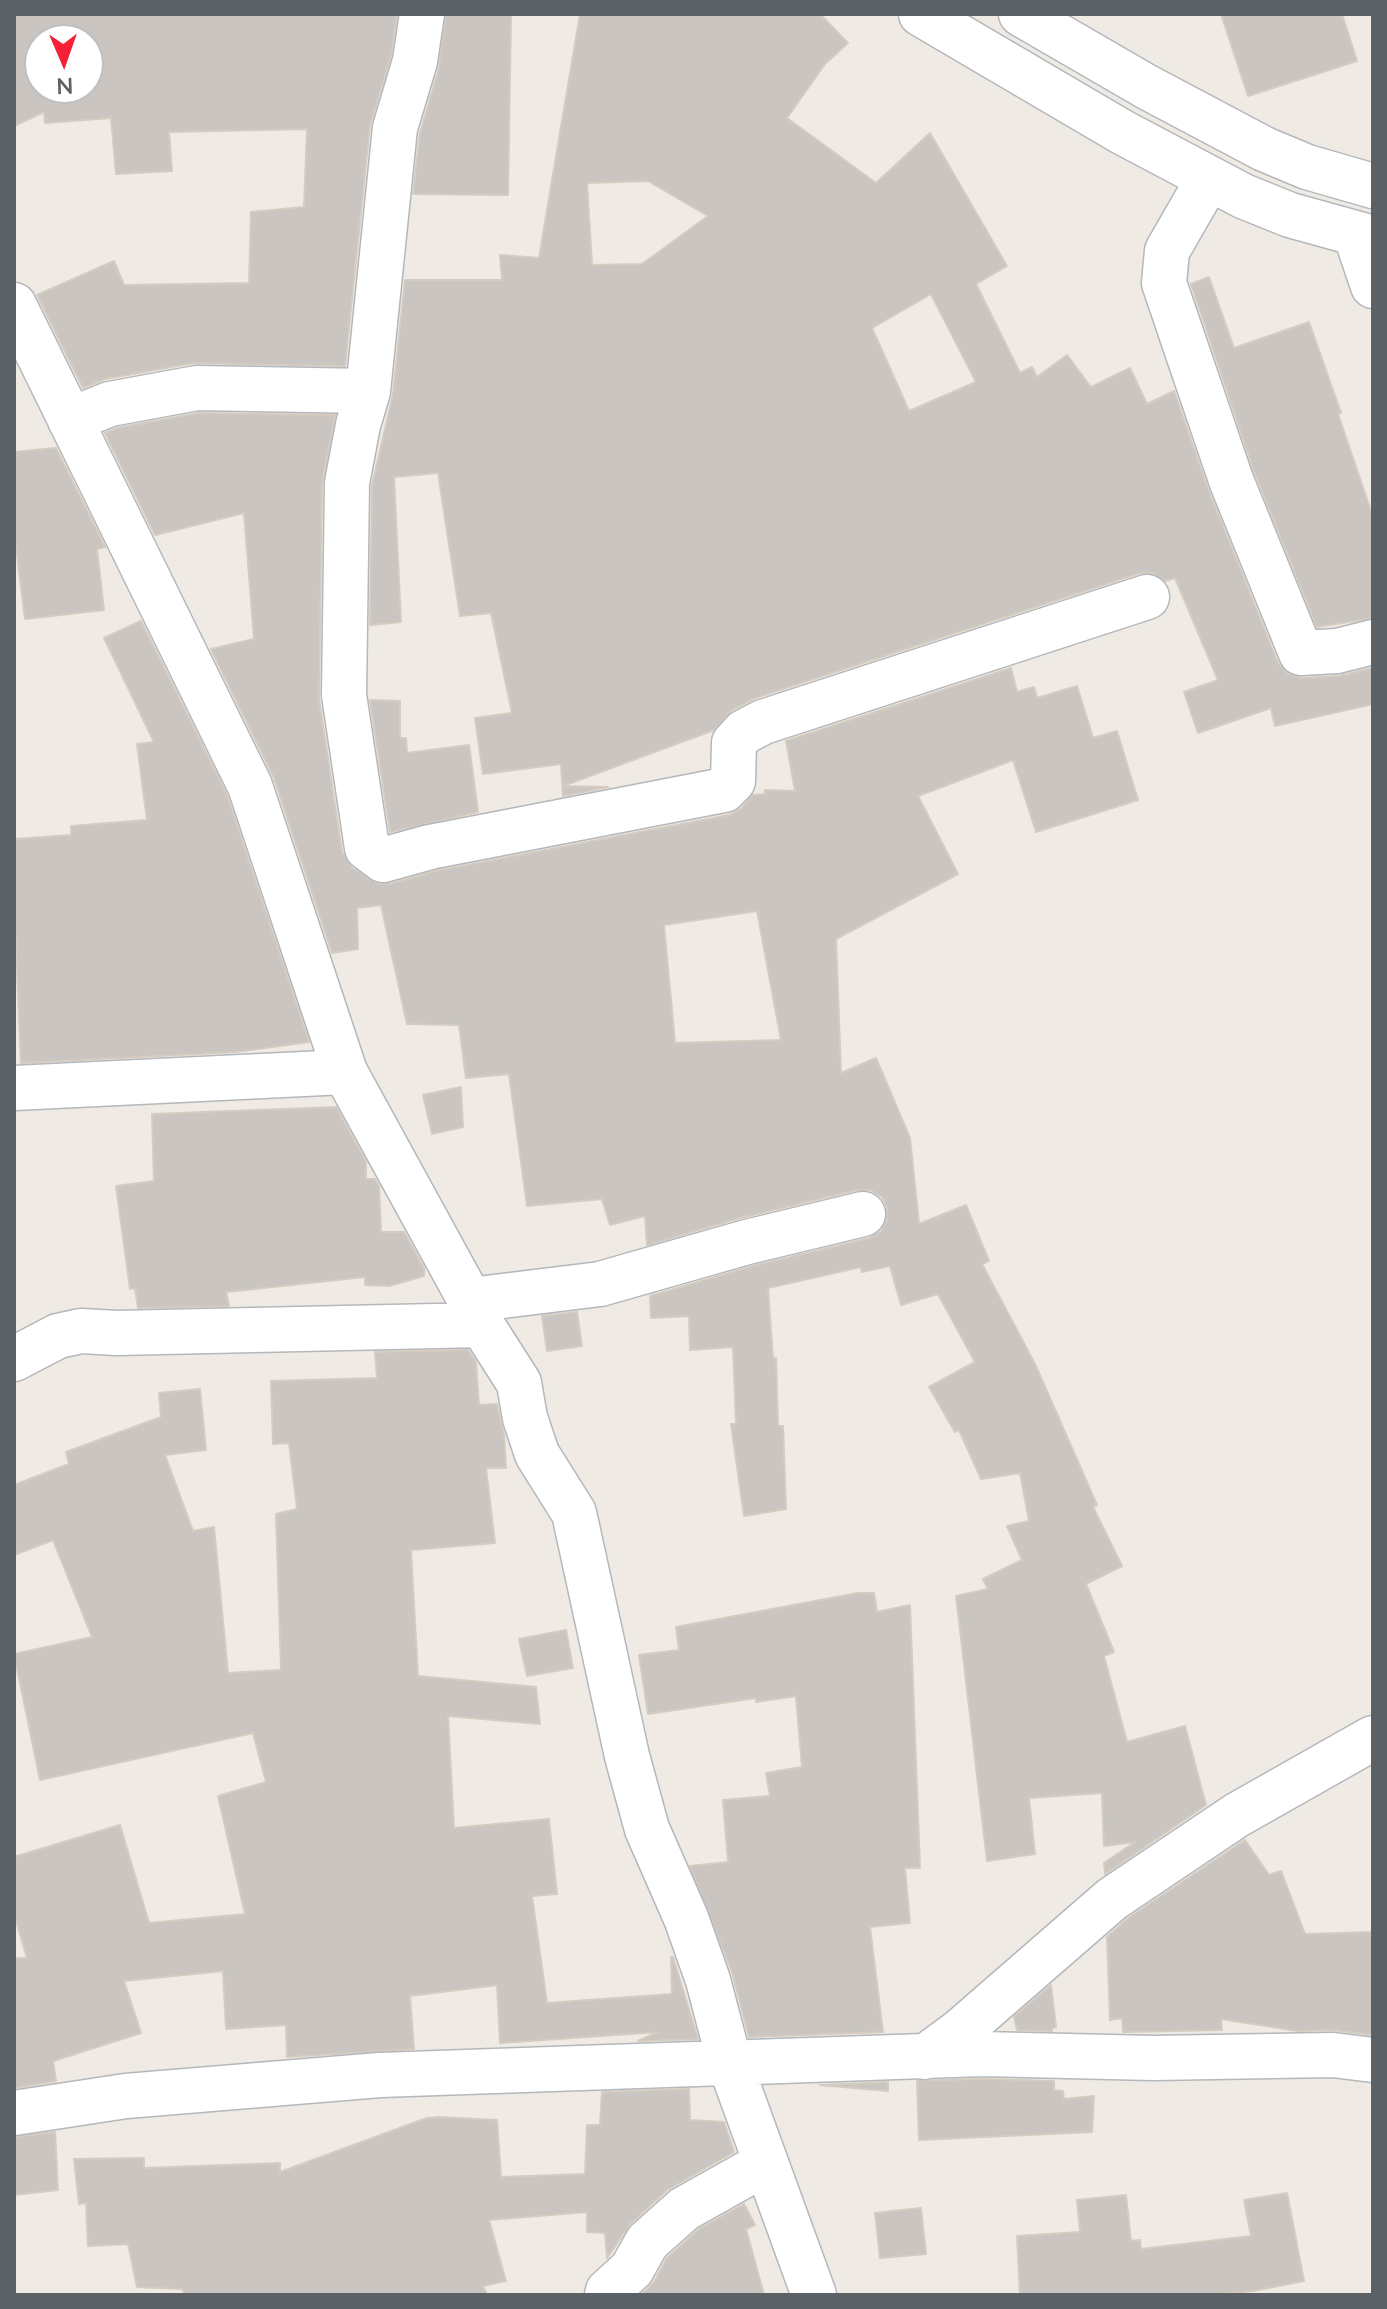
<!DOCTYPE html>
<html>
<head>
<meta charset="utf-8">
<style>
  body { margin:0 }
  #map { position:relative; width:1387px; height:2309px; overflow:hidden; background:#efeae3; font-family:Lato,sans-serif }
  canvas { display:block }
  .frame { position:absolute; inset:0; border:16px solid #5b6165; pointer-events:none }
  .north { position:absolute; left:24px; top:24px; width:80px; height:80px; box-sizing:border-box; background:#fff; border:2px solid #bdc0c1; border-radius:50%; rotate:178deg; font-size:22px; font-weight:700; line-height:32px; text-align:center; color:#5b6165 }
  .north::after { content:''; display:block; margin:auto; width:28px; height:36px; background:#f52237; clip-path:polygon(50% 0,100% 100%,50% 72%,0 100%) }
</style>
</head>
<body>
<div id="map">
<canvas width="1387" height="2309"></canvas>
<div class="frame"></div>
<div class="north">N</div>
</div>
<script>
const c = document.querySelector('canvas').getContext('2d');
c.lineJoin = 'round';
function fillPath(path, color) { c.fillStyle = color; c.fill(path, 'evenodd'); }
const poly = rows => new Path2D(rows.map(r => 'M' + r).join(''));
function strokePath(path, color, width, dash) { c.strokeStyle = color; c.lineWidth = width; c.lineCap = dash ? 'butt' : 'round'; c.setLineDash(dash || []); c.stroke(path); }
const building = poly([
  [14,14,397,14,391,56,370,125,345,366,193,363,105,379,83,388,37,295,114,261,124,285,249,283,251,212,304,207,307,129,169,132,172,171,116,174,111,118,45,123,44,112,14,126,14,14],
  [40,40,88,40,88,88,40,88,40,40],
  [446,14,511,14,508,195,413,194,420,133,439,68,446,14],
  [580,14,820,14,848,43,825,64,787,118,876,183,930,133,1007,266,976,284,1020,373,1032,367,1037,377,1067,355,1091,387,1130,368,1147,404,1174,391,1208,489,1278,663,1288,674,1302,678,1339,676,1373,668,1373,704,1275,726,1271,708,1198,733,1184,692,1218,680,1175,578,1165,581,1153,573,1140,573,755,698,732,710,714,730,563,786,608,787,563,796,561,764,483,774,475,718,512,713,491,613,460,616,438,473,394,477,401,622,370,625,372,486,393,394,405,280,502,280,500,255,539,258,580,14],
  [648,181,708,216,642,264,592,265,587,183,648,181],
  [931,294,976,382,909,411,872,328,931,294],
  [1221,14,1342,14,1357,61,1248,96,1221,14],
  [1209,277,1234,348,1309,322,1341,413,1338,414,1373,517,1373,618,1317,627,1254,471,1191,284,1209,277],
  [199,413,335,415,322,483,319,699,342,852,352,868,378,884,390,884,436,871,729,815,742,808,752,795,765,794,765,790,795,791,786,741,1011,668,1017,692,1034,687,1037,698,1077,686,1093,738,1117,731,1138,800,1036,832,1013,760,918,796,958,874,836,939,841,1073,876,1058,910,1138,919,1224,966,1205,989,1261,982,1264,1035,1364,1097,1505,1093,1507,1122,1566,1086,1584,1114,1652,1104,1656,1127,1742,1185,1726,1206,1805,1105,1874,1104,1863,1135,1842,1104,1846,1102,1793,1029,1798,1035,1854,987,1861,956,1596,988,1589,983,1579,1022,1560,1007,1526,1029,1521,1020,1473,981,1479,959,1430,955,1432,929,1387,975,1362,938,1294,901,1305,890,1266,862,1272,861,1267,768,1288,773,1358,776,1358,778,1426,783,1426,786,1509,744,1516,731,1424,736,1424,733,1347,690,1350,689,1316,651,1318,650,1296,753,1266,870,1238,881,1232,887,1220,887,1207,882,1197,871,1190,857,1190,740,1218,647,1245,645,1216,610,1225,602,1199,527,1206,509,1074,466,1078,459,1025,407,1024,381,905,357,908,358,949,332,953,274,778,211,649,254,639,244,513,155,535,105,433,117,428,199,413],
  [757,911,781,1040,675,1043,664,925,757,911],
  [56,448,105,547,97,549,104,610,25,619,14,531,14,452,56,448],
  [141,621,227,795,309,1042,236,1052,21,1063,14,903,14,839,71,835,71,826,147,820,137,744,154,742,104,638,141,621],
  [370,700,400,701,400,738,406,738,407,753,469,745,478,812,390,832,370,700],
  [461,1087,463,1127,432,1134,423,1095,461,1087],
  [336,1107,366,1162,366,1179,375,1179,379,1186,381,1232,404,1232,424,1268,424,1276,389,1286,365,1285,365,1277,226,1292,229,1306,138,1308,135,1288,130,1289,116,1186,154,1181,152,1114,336,1107],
  [577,1312,582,1346,547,1351,542,1316,577,1312],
  [468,1350,476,1362,479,1405,497,1404,504,1435,506,1468,486,1468,495,1543,411,1550,418,1676,536,1687,540,1724,448,1716,454,1828,549,1819,557,1894,532,1896,547,2003,672,1994,671,1957,673,1957,698,2039,638,2041,658,2032,500,2043,497,1985,410,1996,414,2049,287,2057,286,2025,226,2029,223,1971,124,1981,141,2033,53,2061,56,2081,14,2088,14,1958,27,1958,14,1914,14,1857,120,1825,149,1923,245,1914,218,1796,266,1782,253,1733,40,1780,14,1654,92,1637,53,1540,14,1555,14,1485,69,1464,66,1452,161,1417,159,1393,200,1389,206,1450,165,1455,193,1531,214,1527,228,1673,281,1670,276,1514,297,1509,289,1443,273,1444,271,1381,377,1378,375,1352,468,1350],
  [858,1593,874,1593,877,1612,910,1605,920,1868,905,1868,910,1923,870,1927,883,2032,749,2037,732,1972,690,1866,728,1862,723,1800,770,1796,766,1773,802,1767,796,1696,756,1702,756,1698,648,1714,639,1655,679,1650,676,1627,858,1593],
  [566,1630,573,1668,527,1676,519,1639,566,1630],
  [1245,1840,1269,1875,1281,1871,1305,1934,1373,1932,1373,2035,1333,2030,1298,2031,1221,2019,1222,2030,1123,2032,1122,2018,1110,2020,1107,1937,1127,1919,1245,1840],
  [1051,1985,1056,2027,1052,2028,1052,2031,1017,2030,1014,2017,1051,1985],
  [982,2079,1054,2081,1054,2090,1063,2091,1064,2099,1094,2096,1092,2132,919,2140,917,2081,982,2079],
  [888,2082,888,2091,820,2085,888,2082],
  [689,2089,690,2120,724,2122,734,2152,667,2190,630,2224,607,2258,605,2233,587,2232,587,2212,489,2220,506,2281,483,2286,487,2295,185,2295,182,2289,137,2287,128,2244,88,2246,86,2203,79,2204,74,2159,144,2158,144,2168,280,2163,280,2172,427,2118,439,2117,497,2120,501,2177,585,2174,587,2125,600,2125,602,2092,689,2089],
  [55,2132,58,2190,14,2195,14,2137,55,2132],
  [1287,2193,1304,2281,1253,2291,1204,2295,1020,2295,1017,2236,1080,2232,1077,2200,1126,2195,1131,2241,1140,2240,1141,2249,1251,2236,1244,2200,1287,2193],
  [744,2204,755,2225,746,2229,764,2295,641,2295,654,2282,667,2258,699,2229,744,2204],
  [921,2208,926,2254,880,2258,875,2213,921,2208]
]);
fillPath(building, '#cac5c0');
strokePath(building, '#d4cbc1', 2);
const minor = poly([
  [422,14,415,61,395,128,368,391,358,425,347,483,344,695,367,848,383,860,430,847,724,790,733,781,734,743,744,732,763,722,1147,597],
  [921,14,1122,132,1243,196,1290,215,1373,238],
  [1021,14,1147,87,1264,149,1307,167,1373,186],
  [1209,178,1167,251,1164,283,1231,480,1301,653,1337,651,1373,642],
  [1355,233,1373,286],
  [14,305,250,786,345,1072,470,1300,482,1325,519,1383,525,1418,537,1454,574,1513,627,1756,647,1829,686,1918,708,1980,730,2064,814,2295],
  [70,420,110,404,197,388,368,391],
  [14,1088,345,1072],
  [470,1300,600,1284,747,1242,863,1214],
  [14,1359,58,1336,81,1331,117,1333,482,1325],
  [925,2057,959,2032,1112,1899,1237,1815,1373,1738],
  [14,2113,126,2096,380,2075,982,2054,1153,2058,1333,2055,1373,2060],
  [607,2295,608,2291,632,2269,647,2242,684,2209,766,2163]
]);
strokePath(minor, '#b4b7bb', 47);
strokePath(minor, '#fff', 44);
</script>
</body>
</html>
